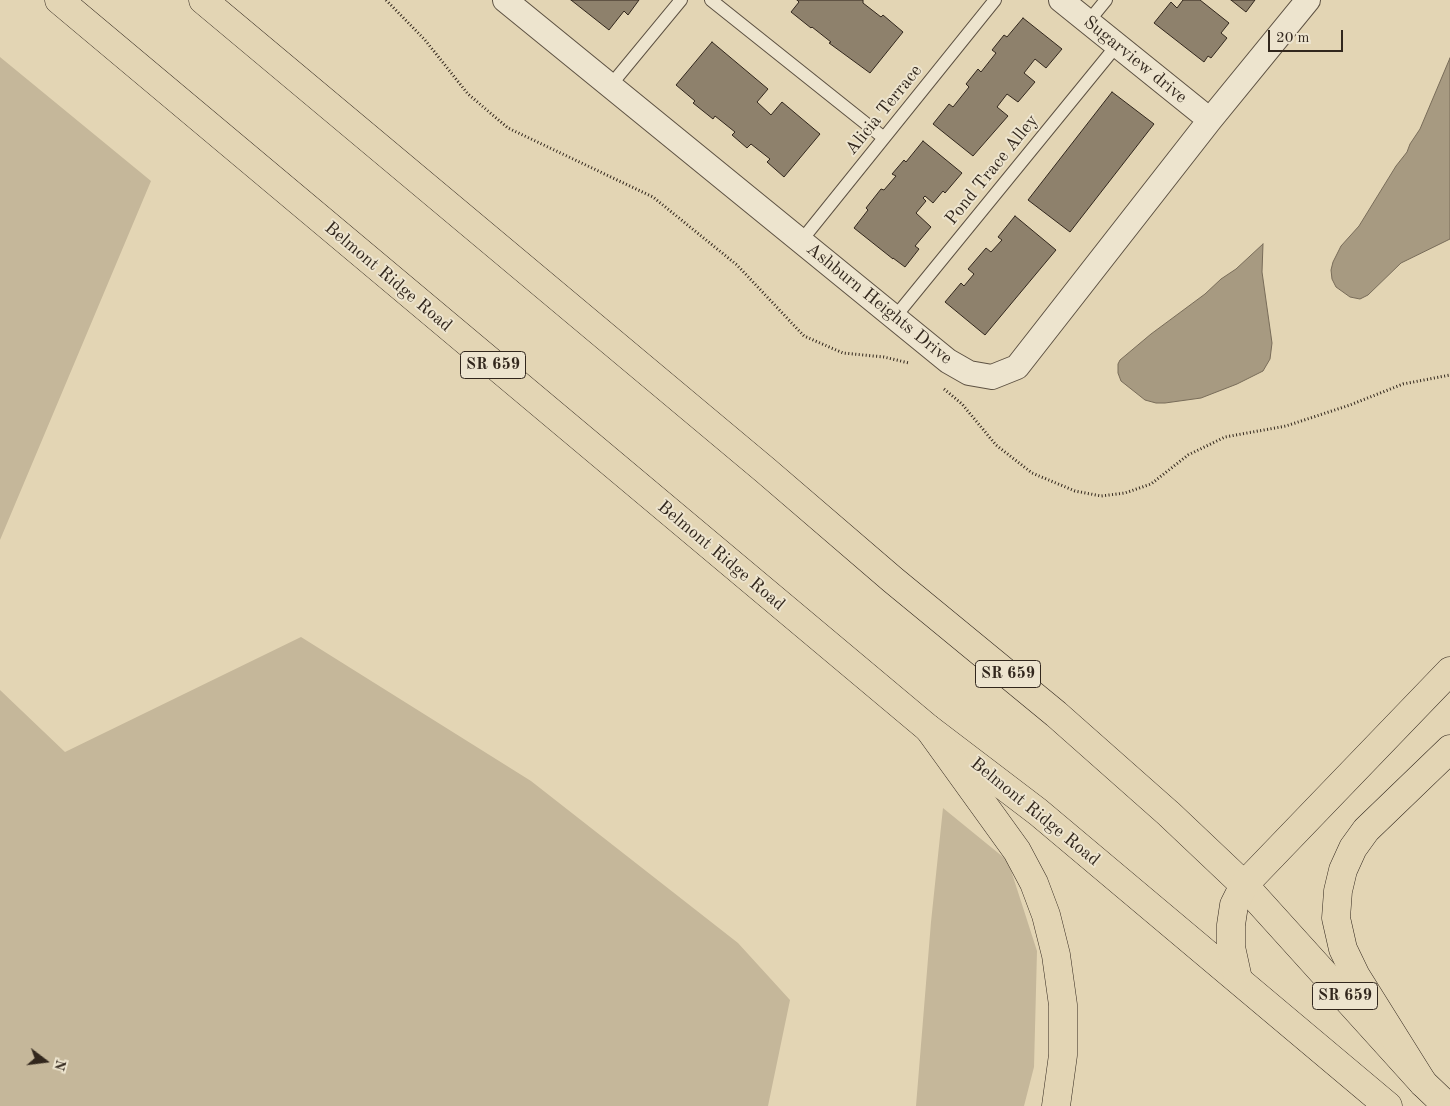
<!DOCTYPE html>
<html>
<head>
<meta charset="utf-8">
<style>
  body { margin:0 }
  #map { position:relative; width:1450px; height:1106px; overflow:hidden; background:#e3d5b4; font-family:"Old Standard TT",serif }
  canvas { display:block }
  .north { position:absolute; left:20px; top:1036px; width:50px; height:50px; -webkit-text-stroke:4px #ede4ce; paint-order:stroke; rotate:105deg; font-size:14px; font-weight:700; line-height:20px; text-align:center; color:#32271d }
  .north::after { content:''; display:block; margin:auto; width:18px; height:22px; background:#32271d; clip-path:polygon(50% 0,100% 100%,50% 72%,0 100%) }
  .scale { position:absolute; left:1268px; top:30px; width:75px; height:22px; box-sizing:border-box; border:2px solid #32271d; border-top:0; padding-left:6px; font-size:15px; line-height:18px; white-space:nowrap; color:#32271d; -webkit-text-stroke:4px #ede4ce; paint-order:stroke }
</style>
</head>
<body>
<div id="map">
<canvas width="1450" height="1106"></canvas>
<div class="north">N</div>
<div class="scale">20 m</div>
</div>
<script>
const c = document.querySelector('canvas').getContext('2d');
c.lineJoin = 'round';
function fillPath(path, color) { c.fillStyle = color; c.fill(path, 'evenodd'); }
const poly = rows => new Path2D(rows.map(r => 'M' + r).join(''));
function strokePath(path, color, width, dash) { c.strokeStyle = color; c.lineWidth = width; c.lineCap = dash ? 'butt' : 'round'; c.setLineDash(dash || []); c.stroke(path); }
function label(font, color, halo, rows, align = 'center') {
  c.font = font + ' "Old Standard TT",serif'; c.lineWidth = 4; c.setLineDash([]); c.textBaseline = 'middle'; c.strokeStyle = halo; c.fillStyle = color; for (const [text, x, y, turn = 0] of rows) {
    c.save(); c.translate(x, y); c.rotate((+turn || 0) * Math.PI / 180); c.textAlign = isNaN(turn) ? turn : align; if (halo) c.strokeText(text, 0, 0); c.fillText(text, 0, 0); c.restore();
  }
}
fillPath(poly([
  [0,57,151,181,0,540],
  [301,637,531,781,738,943,790,1000,768,1106,0,1106,0,690,65,752],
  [943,808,1008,861,1037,951,1034,1067,1024,1106,916,1106,931,922]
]), '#c5b79a');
const water = poly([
  [1450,58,1450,239,1401,263,1368,295,1360,299,1350,297,1336,287,1332,279,1331,270,1333,262,1341,246,1359,226,1396,166,1407,152,1410,144,1420,129,1450,58],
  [1263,244,1262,272,1272,343,1270,359,1263,371,1237,384,1201,398,1165,403,1156,403,1145,400,1121,381,1118,373,1118,364,1120,360,1151,334,1205,294,1221,279,1236,269,1263,244]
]);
fillPath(water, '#a79a81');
strokePath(water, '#786c59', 1);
const building = poly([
  [571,0,639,0,628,15,624,11,609,30,571,0],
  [797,0,863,0,863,3,881,17,883,15,903,32,870,73,829,43,831,42,812,27,811,28,791,12,799,2,797,0],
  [1183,0,1200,0,1229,23,1221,33,1227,38,1211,58,1208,56,1204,62,1154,23,1171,2,1177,8,1183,0],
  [1231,0,1255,0,1246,12,1231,0],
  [1023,18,1062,49,1046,68,1035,59,1024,73,1035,82,1018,102,1007,94,997,107,1008,116,973,156,933,124,949,104,953,107,969,87,966,84,978,69,981,72,996,53,992,50,1004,35,1007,37,1023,18],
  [712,42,768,89,757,102,771,115,782,102,820,134,784,177,767,162,770,159,751,144,747,148,732,135,735,132,715,116,713,119,693,103,695,101,676,85,712,42],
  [1112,92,1154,124,1070,232,1028,200,1112,92],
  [923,141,962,173,945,193,943,191,933,203,925,196,923,198,926,201,916,213,931,227,915,246,919,249,905,267,893,258,893,259,854,228,868,210,866,208,881,189,884,190,896,176,892,174,904,160,906,162,923,141],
  [1015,216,1056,250,985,335,945,302,961,283,964,286,974,274,968,269,986,248,991,252,1002,240,998,237,1015,216]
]);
fillPath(building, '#8e816c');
strokePath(building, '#32271d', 1);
const lane = poly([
  [711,0,884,138],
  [1088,22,1106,0],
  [610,86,681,0],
  [801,241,995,0],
  [895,317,1117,45]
]);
const street = poly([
  [505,0,948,361,969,373,992,377,1017,367,1210,120,1308,0],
  [1061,0,1210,120]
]);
const primary = poly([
  [59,0,929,729,1038,812,1388,1106],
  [203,0,765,470,893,580,1056,714,1169,814,1244,885,1423,1083,1447,1106]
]);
const highway = poly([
  [929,729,1017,851,1034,883,1046,915,1056,955,1063,1005,1063,1055,1056,1106],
  [1238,979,1231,947,1231,925,1234,905,1244,885,1450,671],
  [1423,1083,1356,976,1343,949,1336,918,1338,891,1343,870,1353,848,1366,830,1450,749]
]);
strokePath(lane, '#5e5243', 14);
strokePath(street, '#5e5243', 26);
strokePath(primary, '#32271d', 29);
strokePath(highway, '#32271d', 29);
strokePath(poly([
  [386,0,425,40,468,94,508,128,653,197,737,265,804,336,843,353,884,357,909,363],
  [944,389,962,404,996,445,1032,473,1075,491,1101,496,1125,493,1151,484,1188,455,1225,437,1286,426,1350,405,1403,384,1450,375]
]), '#32271d', 3, [1, 2.5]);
strokePath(lane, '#ede4ce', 12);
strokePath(street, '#ede4ce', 24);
strokePath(primary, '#e3d5b4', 28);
strokePath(highway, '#e3d5b4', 28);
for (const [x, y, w] of [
  [493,365,65],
  [1008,674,65],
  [1345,996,65]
]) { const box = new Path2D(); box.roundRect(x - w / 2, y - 13.5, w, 27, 4); c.fillStyle = '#ede4ce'; c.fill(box); strokePath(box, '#32271d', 1); }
label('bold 16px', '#32271d', null, [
  ["SR 659",493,365],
  ["SR 659",1008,674],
  ["SR 659",1345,996]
]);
label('18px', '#32271d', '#ede4ce', [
  ["Sugarview drive",1135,60,39],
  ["Alicia Terrace",884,110,-51],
  ["Pond Trace Alley",992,170,-51],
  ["Belmont Ridge Road",388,277,40],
  ["Ashburn Heights Drive",879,304,39],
  ["Belmont Ridge Road",721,556,40],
  ["Belmont Ridge Road",1035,812,39]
]);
</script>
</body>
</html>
